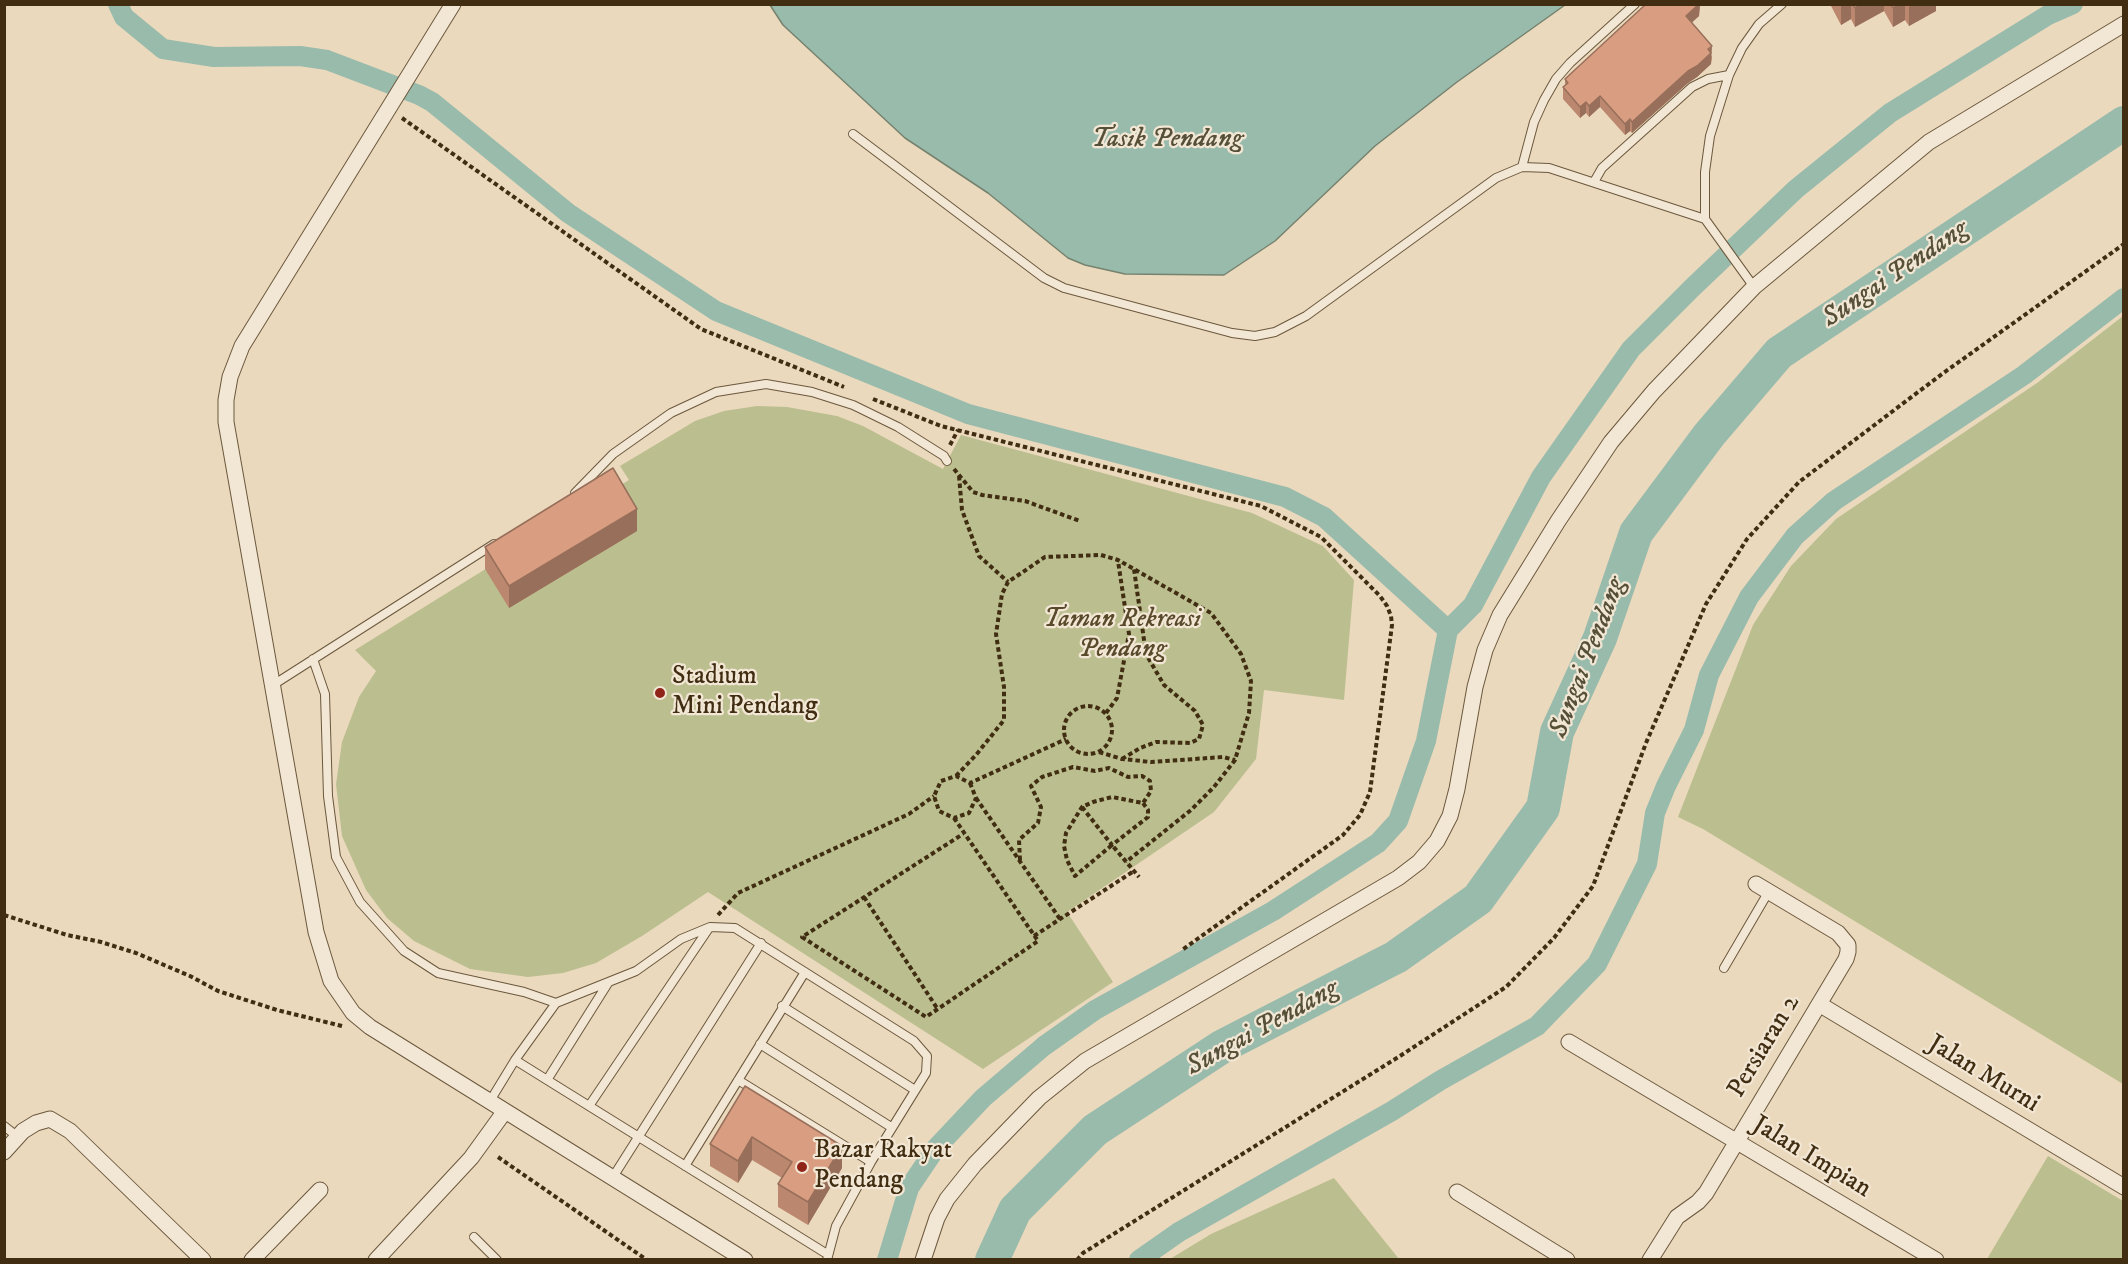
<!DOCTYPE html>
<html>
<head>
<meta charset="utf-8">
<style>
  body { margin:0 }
  #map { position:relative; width:2128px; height:1264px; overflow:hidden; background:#ebd9bd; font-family:"IM FELL DW Pica",serif }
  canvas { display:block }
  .frame { position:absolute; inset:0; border:6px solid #402d12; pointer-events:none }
</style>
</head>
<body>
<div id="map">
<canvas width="2128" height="1264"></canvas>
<div class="frame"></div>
</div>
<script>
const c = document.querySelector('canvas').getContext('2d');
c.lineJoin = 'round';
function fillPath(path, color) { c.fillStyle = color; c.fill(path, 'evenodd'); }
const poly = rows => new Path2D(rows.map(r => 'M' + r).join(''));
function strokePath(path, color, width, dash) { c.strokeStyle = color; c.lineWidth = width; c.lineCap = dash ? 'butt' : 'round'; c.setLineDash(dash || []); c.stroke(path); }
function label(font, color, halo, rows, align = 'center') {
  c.font = font + ' "IM FELL DW Pica",serif'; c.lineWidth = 4.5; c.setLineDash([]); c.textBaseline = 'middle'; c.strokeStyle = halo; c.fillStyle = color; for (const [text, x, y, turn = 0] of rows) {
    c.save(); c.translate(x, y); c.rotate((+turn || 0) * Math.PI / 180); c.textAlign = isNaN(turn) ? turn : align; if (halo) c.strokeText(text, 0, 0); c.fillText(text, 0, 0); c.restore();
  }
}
fillPath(poly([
  [2123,316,2123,1084,1703,829,1678,817,1753,625,1791,566,1836,519,2037,383],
  [757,406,787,407,837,416,863,426,943,469,961,435,1252,513,1323,546,1354,580,1344,700,1264,690,1256,759,1214,812,1067,912,1113,982,983,1069,708,892,642,936,596,963,563,973,528,977,470,969,414,941,387,918,366,890,342,836,336,784,342,742,359,697,376,671,355,650,629,480,620,466,695,421,724,411],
  [2048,1156,2123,1201,2123,1259,1987,1259],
  [1334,1178,1399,1259,1170,1259,1211,1234]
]), '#bbbe8e');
const water = poly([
  [770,5,1565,5,1457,82,1375,146,1275,241,1224,275,1125,274,1085,265,1068,258,988,193,905,138,783,25,770,5]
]);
fillPath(water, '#99bbac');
strokePath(water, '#75826e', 1.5);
strokePath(poly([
  [118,4,124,17,163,49,214,57,300,56,327,60,419,95,432,102,568,213,716,311,968,414,1285,497,1324,517,1448,630],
  [887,1260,909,1188,936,1148,983,1098,1044,1046,1095,1010,1273,911,1378,843,1398,821,1426,741,1448,630,1473,605,1541,477,1631,349,1693,287,1796,189,1890,113,2048,15,2073,4],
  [1139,1260,1179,1232,1392,1111,1441,1080,1537,1026,1597,964,1647,864,1655,813,1666,786,1694,730,1709,675,1749,597,1795,536,1834,501,2024,375,2124,298]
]), '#99bbac', 20);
strokePath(poly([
  [992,1260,1015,1210,1095,1130,1223,1046,1396,957,1478,899,1543,808,1557,732,1600,638,1636,533,1709,435,1779,353,2124,123]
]), '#99bbac', 34);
const service = poly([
  [853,134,1044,278,1064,288,1232,333,1255,336,1275,332,1306,316,1496,178,1522,167,1549,168,1705,219,1754,287],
  [1522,167,1534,122,1544,100,1556,79,1570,63,1635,4],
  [1594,182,1602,168,1692,87,1708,79,1729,75],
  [1705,219,1705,172,1710,136,1729,75,1742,48,1759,24,1782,4],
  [575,493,613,454,671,413,716,392,766,384,812,392,853,405,898,427,944,456,947,461],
  [313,659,325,694,328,796,336,857,360,902,404,951,438,973,524,992,556,1003],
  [273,685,494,544],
  [1724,968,1769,891],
  [782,1006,915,1090],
  [760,1044,891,1127],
  [515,1060,827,1254],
  [547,1080,608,983],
  [738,1080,871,1162],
  [490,1101,515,1060,556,1003,636,971,681,939,710,927,735,928,914,1041,927,1056,926,1073,871,1162,836,1226,827,1260],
  [589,1106,709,928],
  [4,1126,18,1137],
  [685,1166,805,972],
  [613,1177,761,943],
  [474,1237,497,1260]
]);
const minor = poly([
  [453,4,242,346,230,377,226,400,226,422,316,932,331,981,353,1013,370,1027,745,1260],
  [1819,1004,2124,1187],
  [1569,1042,1936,1260],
  [4,1152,23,1131,36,1123,50,1119,70,1131,203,1260],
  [1457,1192,1567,1260],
  [252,1260,320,1190],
  [376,1260,471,1158,505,1111],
  [923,1260,937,1218,947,1199,975,1164,1039,1098,1085,1061,1398,878,1419,862,1437,841,1450,816,1457,789,1475,687,1485,650,1500,615,1558,521,1611,442,1654,391,1754,287,1929,142,2124,24],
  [1650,1260,1677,1217,1698,1202,1706,1193,1846,959,1848,952,1848,945,1838,933,1756,884]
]);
strokePath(service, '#6b583d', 10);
strokePath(minor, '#6b583d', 17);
strokePath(poly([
  [402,118,701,329,844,387],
  [873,399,941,426,1261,506,1321,537,1380,596,1387,606,1391,616,1392,625,1370,792,1360,815,1343,835,1182,950],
  [950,445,958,430],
  [954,469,973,492,982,495,1025,501,1080,521],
  [959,476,962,510,979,556,1008,582],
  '1064 730a24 24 0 1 1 48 0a24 24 0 1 1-48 0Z',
  [1106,713,1117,698,1129,634,1118,561],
  [1099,752,1122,759,1151,762,1223,757,1235,760],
  [1122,759,1140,748,1156,742,1190,743,1199,739,1203,725,1195,711,1164,685,1146,654,1134,569],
  [956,776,976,755,1004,720,1004,687,996,634,1002,594,1008,582,1045,557,1101,555,1118,560,1211,613,1241,654,1251,681,1249,713,1235,760,1214,787,1191,810,1126,862],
  [970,783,976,798,969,813,954,818,939,811,934,796,941,781,956,776,970,783,1066,739],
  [976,798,1060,919],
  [1082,807,1112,845,1148,817,1148,810,1143,803],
  [954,818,1038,941,926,1017,802,937,963,834],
  [1020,860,1019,840,1038,823,1041,807,1031,786,1042,777,1073,767,1095,771,1109,768,1128,777,1142,776,1150,781,1151,791,1143,803,1112,797,1093,802,1082,807,1066,833,1064,846,1067,860,1075,876,1112,845,1139,877],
  [864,897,937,1008],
  [4,915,67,935,101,942,136,953,190,976,218,991,277,1010,342,1026],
  [718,915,738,893,909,814,934,796],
  [1034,936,1134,871],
  [498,1157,647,1260],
  [1077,1260,1083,1253,1400,1056,1506,987,1554,938,1593,886,1646,743,1706,604,1747,539,1799,482,1942,374,2124,244]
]), '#402d12', 4, [4.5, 3]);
strokePath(service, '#f2e6d4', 8);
strokePath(minor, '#f2e6d4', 15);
fillPath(poly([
  [1700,4,1699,16,1691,23,1712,57,1711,64,1697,77,1688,83,1632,133,1630,131,1625,135,1600,107,1589,117,1586,113,1580,118,1563,99,1563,87,1565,86,1565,79],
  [1830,4,1936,4,1936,11,1909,26,1905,20,1893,27,1884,11,1855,27,1851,19,1841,25],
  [637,531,509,608,485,569,485,547],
  [745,1086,842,1168,808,1225,778,1207,778,1184,782,1178,752,1160,738,1183,710,1166,710,1144]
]), '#bb886f');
fillPath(poly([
  [1696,4,1700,4,1699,16,1686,28,1686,16],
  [1844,4,1851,4,1851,19,1841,25,1841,6],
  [1862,4,1884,4,1884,11,1855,27,1855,8],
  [1900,4,1905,4,1905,20,1893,27,1893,8],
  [1914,4,1936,4,1936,11,1909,26,1909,7],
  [1712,46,1711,64,1697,77,1688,83,1632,133,1632,122],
  [1600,96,1600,107,1589,117,1589,106],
  [1586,102,1586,113,1580,118,1580,107],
  [1630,119,1630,131,1625,135,1625,124],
  [637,509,637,531,509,608,509,586],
  [752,1137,752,1160,738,1183,738,1161],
  [842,1146,842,1168,808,1225,808,1202]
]), '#986f5a');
const building = poly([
  [1646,4,1699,4,1686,16,1712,46,1708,49,1711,53,1697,66,1688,71,1632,122,1630,119,1625,124,1600,96,1589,106,1586,102,1580,107,1563,87,1568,83,1565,79,1646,4],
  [1853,4,1862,4,1855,8,1853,4],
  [1891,4,1900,4,1893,8,1891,4],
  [613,468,637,509,509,586,485,547,613,468],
  [745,1086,842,1146,808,1202,778,1184,792,1162,752,1137,738,1161,710,1144,745,1086]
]);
fillPath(building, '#d99e81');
strokePath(building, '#986f5a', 1.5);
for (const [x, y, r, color] of [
  [660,693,6,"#8f2418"],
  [802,1167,6,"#8f2418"]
]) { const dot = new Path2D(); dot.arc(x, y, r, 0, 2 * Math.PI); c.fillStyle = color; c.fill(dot); strokePath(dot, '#f2e6d4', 2); }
label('italic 26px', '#594a2b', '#f2e6d4', [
  ["Taman Rekreasi",1122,621],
  ["Pendang",1122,651]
]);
label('26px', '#402d12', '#f2e6d4', [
  ["Stadium",672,678],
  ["Mini Pendang",672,708],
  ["Bazar Rakyat",814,1152],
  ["Pendang",814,1182]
], 'left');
label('26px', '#402d12', '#f2e6d4', [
  ["Persiaran 2",1765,1047,-59],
  ["Jalan Murni",1983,1075,31],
  ["Jalan Impian",1811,1158,31]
]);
label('italic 27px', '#565038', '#f2e6d4', [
  ["Tasik Pendang",1167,140],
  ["Sungai Pendang",1896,275,-34],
  ["Sungai Pendang",1589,658,-69],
  ["Sungai Pendang",1263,1029,-29]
]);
</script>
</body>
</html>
